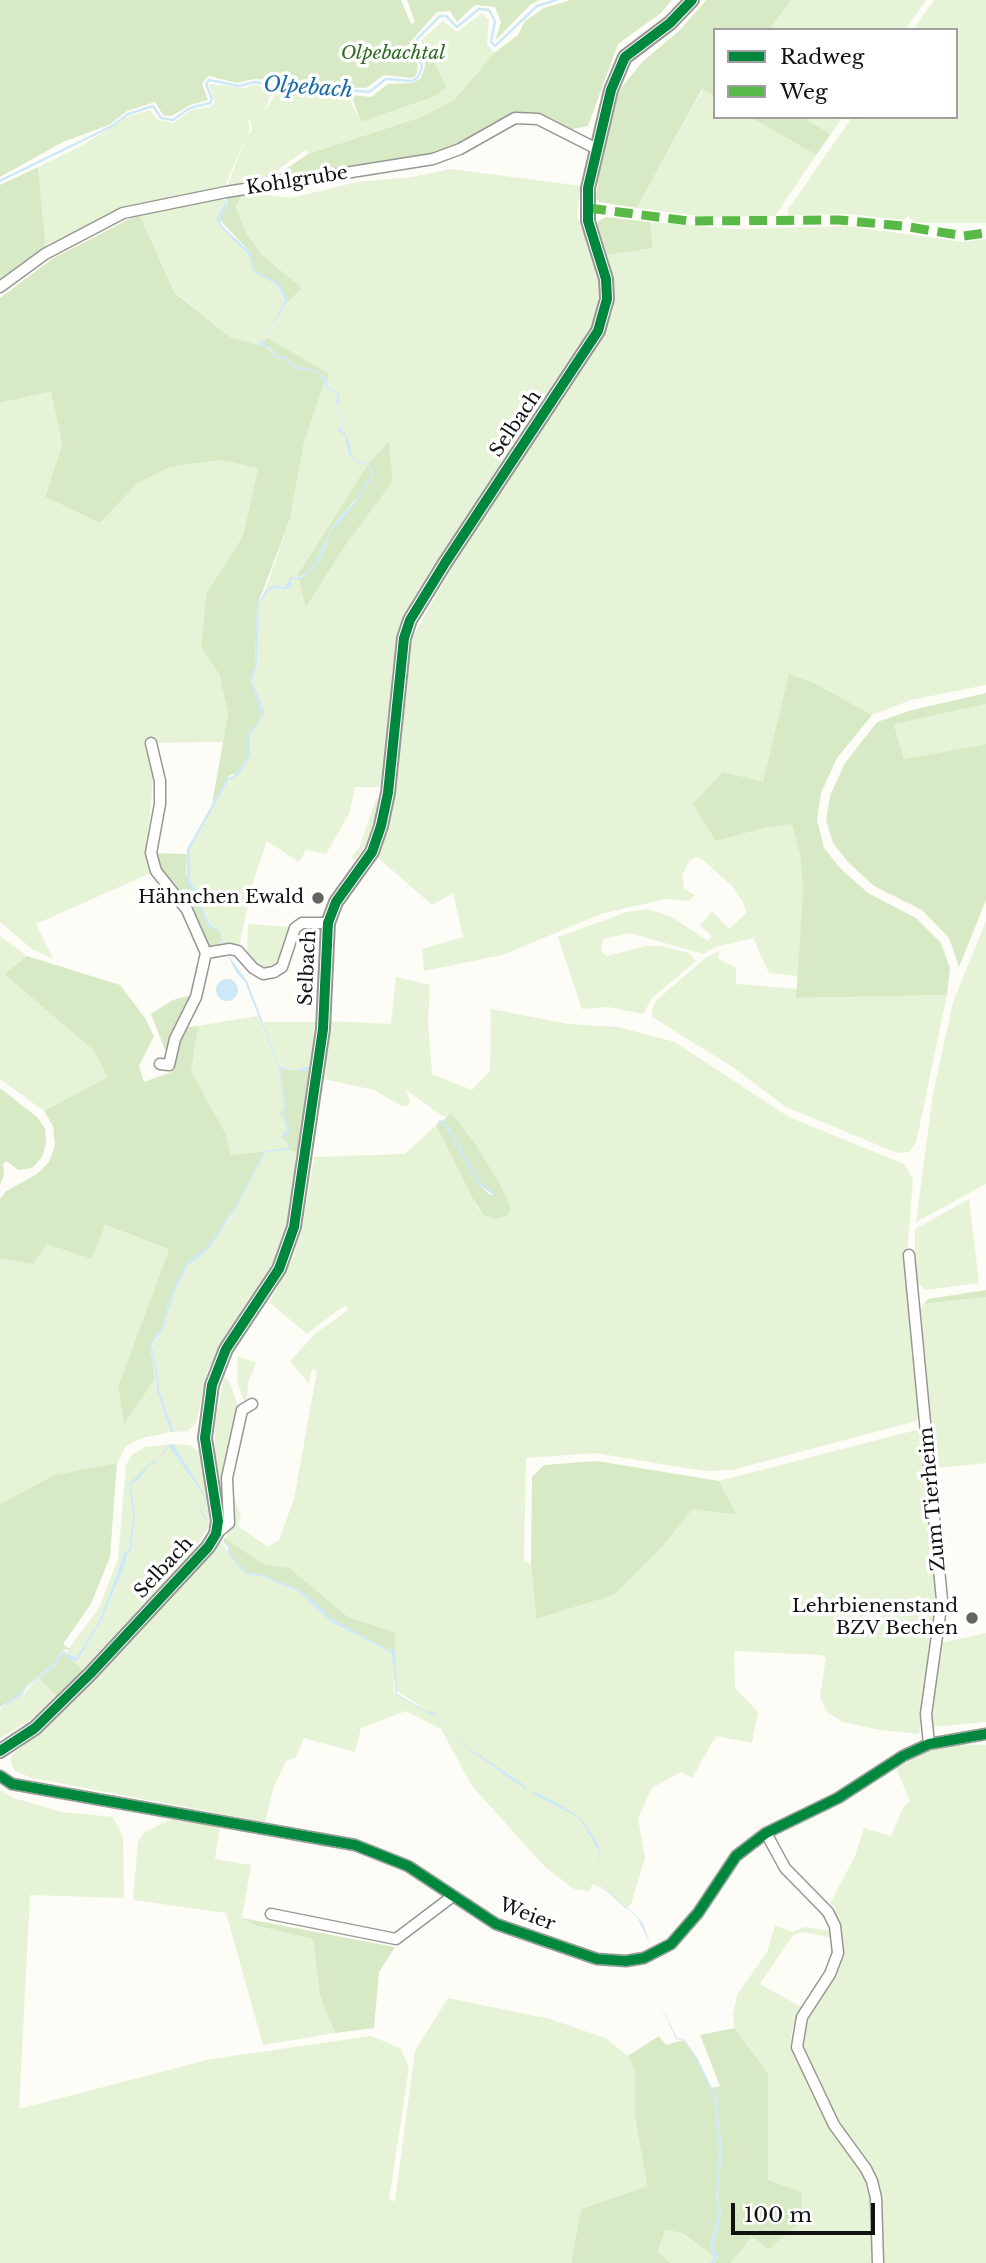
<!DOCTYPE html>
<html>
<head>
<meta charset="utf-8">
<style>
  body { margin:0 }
  #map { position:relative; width:986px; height:2263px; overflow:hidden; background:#fdfcf7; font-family:"Libre Baskerville",serif }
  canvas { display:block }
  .legend { position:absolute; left:713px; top:28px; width:245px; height:91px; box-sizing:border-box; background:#fff; border:2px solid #a0a0a0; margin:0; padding:9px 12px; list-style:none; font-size:21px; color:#111 }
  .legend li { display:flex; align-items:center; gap:14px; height:35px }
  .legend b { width:35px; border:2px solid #a0a0a0 }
  .scale { position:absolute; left:731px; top:2203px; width:144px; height:32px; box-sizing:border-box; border:4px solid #111; border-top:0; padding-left:9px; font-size:21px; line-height:24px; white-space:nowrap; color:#111; -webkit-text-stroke:5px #fff; paint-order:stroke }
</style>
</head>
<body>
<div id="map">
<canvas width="986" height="2263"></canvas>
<ul class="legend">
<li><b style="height:9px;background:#00873e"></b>Radweg</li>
<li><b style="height:9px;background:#58b947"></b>Weg</li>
</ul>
<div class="scale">100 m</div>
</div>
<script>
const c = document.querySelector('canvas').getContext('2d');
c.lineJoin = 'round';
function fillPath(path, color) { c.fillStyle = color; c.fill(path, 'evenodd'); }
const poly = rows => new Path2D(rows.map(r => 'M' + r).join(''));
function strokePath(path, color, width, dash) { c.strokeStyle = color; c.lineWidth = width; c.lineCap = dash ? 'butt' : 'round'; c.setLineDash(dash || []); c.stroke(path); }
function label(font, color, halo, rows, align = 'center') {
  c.font = font + ' "Libre Baskerville",serif'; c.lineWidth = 7; c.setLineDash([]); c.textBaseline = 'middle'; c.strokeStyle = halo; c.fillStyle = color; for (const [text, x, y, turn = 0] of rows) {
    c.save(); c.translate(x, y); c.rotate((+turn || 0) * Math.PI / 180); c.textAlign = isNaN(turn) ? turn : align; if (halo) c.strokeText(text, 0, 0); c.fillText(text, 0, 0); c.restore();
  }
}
fillPath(poly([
  [791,0,926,0,905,30,769,30],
  [934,0,986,0,986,223,926,223,914,222,908,216,904,220,847,214,789,215,787,211,852,117,956,117,956,30,913,30],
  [482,13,489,20,487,44,494,53,454,100,421,117,308,154,306,150,303,152,256,185,226,189,247,136,252,130,250,121,268,107,275,94,309,91,351,95,351,102,361,122,436,96,447,87,422,39,443,21,457,32],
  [209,84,243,88,255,85,279,91,270,97,267,106,257,116,248,121,250,129,223,190,138,203,108,214,46,249,38,167,83,145,129,116,150,110,158,120,174,123,191,110,211,107,215,101],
  [703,89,715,97,715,117,750,117,816,155,775,216,706,217,637,208],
  [802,117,843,117,831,134],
  [451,169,581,186,577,216,593,255,599,285,597,309,591,328,405,615,393,668,382,787,355,787,349,814,326,854,306,850,299,862,267,841,252,885,239,947,223,946,222,936,210,925,190,879,190,849,228,781,239,775,250,757,250,736,264,716,252,679,257,666,259,606,267,592,275,588,285,590,290,587,292,579,299,580,307,607,345,546,393,480,389,441,369,463,357,461,351,454,346,434,340,429,345,423,337,405,338,393,329,388,327,381,328,374,267,337,285,305,302,288,261,254,247,234,236,207,241,196,258,194,291,198,357,182,412,177],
  [223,197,225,203,216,219,220,227,248,254,253,272,277,285,285,300,264,341,259,342,260,346,230,337,175,292,139,214],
  [650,222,737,229,847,226,963,242,986,239,986,685,911,700,872,715,816,684,763,828,792,823,800,855,803,891,798,976,769,973,753,938,715,947,703,954,630,933,603,939,601,951,607,956,647,946,661,946,689,953,696,961,652,998,643,1014,608,1007,582,1009,558,937,627,912,648,909,672,917,708,941,712,936,700,926,712,911,729,929,746,913,744,904,732,886,703,860,696,857,689,861,682,876,684,889,695,895,689,901,666,899,604,913,502,955,424,971,422,949,463,937,453,893,432,905,375,855,412,638,463,548,603,335,613,311,614,282,607,255,653,248],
  [325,381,328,389,337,394,336,405,344,423,338,430,345,434,349,455,356,462,368,464,298,574,299,578,291,577,289,586,284,588,275,586,265,591,290,519,304,443],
  [51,390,62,445,45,497,100,523,138,483,170,467,220,460,258,468,243,536,206,594,201,647,219,674,228,714,223,742,146,743,154,769,146,860,151,873,36,924,53,959,32,949,0,922,0,403],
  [986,704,986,744,904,759,894,723],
  [380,797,379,814,367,845,355,860,351,857,359,848,376,799],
  [986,921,986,1184,916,1222,933,1094,953,1002],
  [248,924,292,927,279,964,272,969,264,970,256,966,247,954],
  [0,936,27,956,4,974,94,1051,109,1077,44,1111,0,1079],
  [720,951,717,958,736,968,736,984,797,989,797,998,947,995,916,1143,909,1152,897,1153,786,1107,731,1066,652,1017,652,1008,658,999,705,958],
  [396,977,430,985,428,1022,432,1074,472,1090,490,1071,491,1009,568,1024,618,1027,675,1042,789,1117,904,1164,913,1179,906,1269,922,1412,916,1421,732,1470,704,1471,595,1453,526,1458,524,1561,531,1564,536,1619,614,1595,662,1547,693,1509,737,1515,719,1481,916,1430,925,1436,938,1596,919,1734,880,1730,843,1722,828,1713,820,1697,826,1658,822,1655,734,1651,735,1688,758,1712,752,1743,716,1736,692,1778,681,1772,652,1788,638,1818,645,1858,631,1904,626,1909,602,1887,593,1884,589,1891,574,1889,545,1867,472,1786,441,1729,406,1711,361,1728,355,1752,304,1738,296,1757,286,1761,274,1786,265,1822,32,1778,15,1771,12,1766,11,1758,15,1752,53,1721,221,1542,246,1575,260,1576,298,1591,331,1622,393,1653,394,1690,396,1695,425,1709,395,1690,395,1632,348,1617,289,1569,265,1565,225,1538,235,1523,231,1490,241,1515,238,1526,268,1547,279,1540,294,1499,317,1371,312,1369,309,1384,290,1361,316,1333,348,1310,346,1306,338,1310,307,1334,269,1302,292,1259,302,1230,314,1157,405,1154,436,1125,479,1210,511,1208,499,1182,474,1142,451,1113,444,1117,406,1090,410,1102,407,1106,402,1106,374,1090,323,1079,329,1021,391,1024],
  [258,1016,279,1068,287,1130,279,1138,287,1142,289,1148,231,1155,226,1134,191,1071,191,1058,197,1026],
  [263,1022,318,1022,312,1065,295,1070,280,1067],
  [289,1150,300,1154,288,1227,279,1254,208,1370,196,1423,188,1431,174,1432,160,1392,152,1344,158,1338,173,1295,188,1265,228,1222,266,1152],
  [969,1199,979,1283,926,1290,915,1281,915,1229],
  [104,1225,169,1249,118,1387,124,1423,155,1379,171,1432,142,1438,126,1446,117,1463,56,1475,0,1504,0,1258,33,1264,47,1244],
  [986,1297,986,1463,937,1468,919,1311,924,1304],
  [238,1356,256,1363,248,1383,247,1400,243,1399,237,1381],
  [224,1376,230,1383,237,1403,238,1417,226,1513,215,1452,215,1423],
  [172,1444,173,1448,173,1444,190,1445,200,1453,210,1524,191,1557,85,1671,74,1661,77,1661,101,1622,126,1562,127,1554,131,1551,135,1517,131,1484,139,1479,146,1468,130,1484,133,1517,129,1550,125,1553,99,1622,76,1659,72,1658,67,1651,99,1608,118,1559,126,1465,133,1454,145,1447],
  [986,1633,986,1722,933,1727,931,1710,941,1643],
  [39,1678,58,1698,44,1711,0,1739,0,1709,21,1696],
  [952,1744,986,1745,986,2263,882,2263,881,2196,871,2169,832,2114,800,2047,806,2017,841,1953,833,1913,836,1908,830,1904,855,1856,864,1828,891,1836,904,1806,910,1801,896,1768,929,1751],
  [0,1790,14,1798,62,1812,113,1817,123,1837,124,1898,30,1895,19,2109,211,2059,371,2036,400,2048,409,2067,389,2200,395,2201,415,2051,448,1998,550,2019,605,2038,628,2056,635,2072,635,2117,647,2186,581,2209,571,2263,0,2263],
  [171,1819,220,1827,215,1859,251,1865,242,1918,253,1925,313,1939,320,1996,335,2033,263,2045,226,1913,133,1900,138,1842,145,1832],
  [775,1925,792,1932,805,1927,832,1931,833,1938,803,1932,793,1935,760,1984,803,2008,792,2029,790,2046,830,2127,862,2172,870,2197,873,2263,731,2263,752,2237,768,2180,768,2074,735,2028,733,2015,737,1995,767,1952],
  [665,2230,681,2233,715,2257,710,2263,670,2263,663,2259,658,2252]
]), '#e7f3d7');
fillPath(poly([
  [0,0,401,0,411,24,415,22,407,0,540,0,531,4,495,41,501,22,495,7,475,5,457,22,450,11,437,12,412,40,418,67,416,76,411,78,384,75,366,88,335,87,315,82,287,87,271,80,254,79,236,83,209,76,202,83,208,100,190,105,172,116,163,115,155,102,127,111,109,125,63,142,0,177],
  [570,0,672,0,661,13,618,44,588,126,568,130,544,115,528,112,513,114,459,146,430,156,265,183,308,154,421,117,454,100,494,53,518,35,525,21,544,8],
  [706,0,791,0,769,30,715,30,715,97,702,89,637,208,599,202,596,198,600,165,619,91,641,63,680,30],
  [422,39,447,87,436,96,361,122,351,95,371,97,388,84,412,83,420,79,425,67],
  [750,117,802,117,831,134,816,155],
  [38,167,46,249,0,280,0,185],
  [241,196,236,207,247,234,261,254,302,288,285,305,288,300,279,284,254,270,250,252,219,219,228,204,226,197],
  [139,214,175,293,230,337,268,348,276,358,285,359,293,368,317,372,325,381,304,443,290,519,257,606,255,666,250,679,262,715,248,735,248,756,237,773,230,775,212,804,228,714,219,674,201,647,206,594,243,536,258,468,220,460,170,467,138,483,100,523,45,497,62,445,51,391,0,403,0,298,52,259],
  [606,217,650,222,653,248,607,255,597,222],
  [267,337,329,374,327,381,318,371,294,366,286,357,277,356,270,347,262,345],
  [389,441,393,481,345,546,306,608,299,580,320,560,333,528,356,502,374,474,369,463],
  [368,464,372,474,364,489,332,527,314,566,299,578,298,574],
  [789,674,816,684,872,715,837,758,821,793,817,820,824,848,841,869,868,893,916,918,941,943,950,968,947,995,796,998,803,891,800,855,792,824,763,828,716,841,693,804,723,772,763,782],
  [986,693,986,704,894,724,904,759,986,744,986,900,959,967,949,938,922,910,874,886,848,862,833,843,826,820,830,796,845,763,877,722,912,710],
  [153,853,187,854,186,874,208,927,217,930,221,936,220,946,208,946,160,871],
  [27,956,120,985,145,1018,154,1036,139,1066,144,1082,171,1072,177,1040,183,1028,198,1026,191,1071,226,1134,231,1155,265,1151,236,1205,207,1247,186,1263,171,1294,161,1329,150,1343,155,1379,124,1424,118,1387,169,1249,105,1225,92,1259,47,1244,33,1264,0,1258,0,1199,6,1191,37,1174,49,1162,55,1145,53,1126,44,1111,108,1077,94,1051,4,974],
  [191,995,170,1039,168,1050,165,1050,151,1014,173,1000],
  [312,1067,300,1154,289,1150,288,1142,281,1138,288,1133,286,1118,281,1114,286,1110,280,1069,306,1071],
  [0,1088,37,1117,45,1129,46,1144,42,1157,32,1168,18,1170,7,1161,3,1164,4,1175,0,1185],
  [451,1112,474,1142,499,1182,511,1208,507,1216,495,1219,484,1215,473,1199,436,1125,439,1122,447,1127,478,1183,490,1195,495,1194,479,1182,448,1126,441,1123],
  [986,1290,986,1297,924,1304,928,1299],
  [597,1461,719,1481,737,1515,693,1509,662,1547,614,1595,536,1619,531,1564,532,1477,544,1465],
  [117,1463,110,1557,91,1604,63,1644,70,1649,62,1650,53,1664,26,1686,20,1695,0,1707,0,1504,55,1475],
  [225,1538,265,1565,289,1568,348,1617,395,1632,395,1650,387,1649,332,1619,298,1589,260,1574,247,1573,230,1554,230,1547,223,1541],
  [63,1652,85,1671,58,1698,39,1678,55,1666],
  [242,1918,395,1947,379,1972,374,2028,335,2033,320,1996,313,1939,253,1925],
  [735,2028,768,2074,768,2180,801,2192,802,2221,769,2249,752,2237,731,2263,714,2263,718,2257,713,2247,721,2214,718,2191,722,2151,716,2097,711,2088,720,2086,700,2035],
  [659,2036,666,2045,684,2040,697,2059,714,2098,719,2150,716,2190,718,2214,710,2247,715,2257,682,2233,665,2230,658,2252,670,2263,571,2263,581,2209,647,2186,635,2117,635,2072,628,2056]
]), '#d8eac5');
fillPath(poly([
  [223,197,228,204,219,219,222,226,250,252,254,270,279,283,288,300,262,344,270,347,277,356,286,357,294,366,318,371,327,381,329,388,338,393,340,401,337,405,345,423,340,429,346,434,350,444,351,454,357,461,369,463,374,474,356,502,339,524,333,528,320,560,315,567,301,580,292,579,291,587,284,590,275,588,267,592,259,606,257,666,252,680,264,711,264,716,250,736,250,757,239,775,228,781,190,849,190,879,210,925,218,929,222,936,223,946,220,946,221,936,217,930,208,927,187,881,187,849,226,780,237,773,248,756,248,735,262,715,250,679,255,665,257,606,265,591,275,585,284,588,291,577,300,578,314,566,332,527,354,502,372,474,368,464,356,462,349,455,345,435,337,430,344,423,336,405,337,394,328,389,317,372,293,368,285,359,276,358,269,348,260,346,259,342,264,340,285,300,277,285,253,272,248,254,220,227,216,219,225,203],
  [226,952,247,981,280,1067,295,1070,312,1065,307,1071,280,1069,286,1110,281,1114,286,1118,289,1130,289,1133,281,1138,288,1142,290,1148,289,1150,266,1152,238,1205,209,1249,188,1265,173,1295,163,1330,152,1344,160,1392,174,1432,171,1432,158,1393,150,1343,161,1329,171,1294,186,1263,207,1247,236,1205,265,1151,288,1148,287,1142,279,1138,287,1130,284,1118,279,1114,284,1109,279,1068,245,982,236,972],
  '216 990a11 11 0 1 1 22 0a11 11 0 1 1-22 0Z',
  [173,1444,204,1493,206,1500,201,1511,207,1519,207,1522,200,1511,205,1500,203,1494,169,1446,158,1460,154,1464,150,1464,139,1479,131,1484,135,1517,131,1551,127,1554,126,1562,101,1622,77,1661,71,1661,63,1652,55,1666,27,1687,21,1696,0,1709,53,1664,62,1650,76,1658,99,1622,125,1552,129,1550,133,1517,129,1484,150,1463,158,1460,164,1450,169,1445],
  [223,1541,230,1547,230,1554,247,1573,260,1574,298,1589,311,1598,332,1619,387,1649,395,1650,397,1694,428,1712,432,1711,453,1728,460,1742,523,1784,529,1792,539,1794,555,1802,580,1817,597,1842,601,1852,598,1863,584,1877,610,1893,637,1916,644,1926,650,1944,637,1917,609,1893,584,1877,598,1862,600,1852,579,1818,529,1792,459,1742,453,1729,438,1716,428,1713,396,1695,392,1653,331,1622,298,1591,260,1576,246,1575,228,1554,228,1548],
  [659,2002,677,2038,684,2039,698,2059,716,2097,722,2151,718,2191,721,2214,713,2247,718,2256,714,2263,710,2263,714,2257,710,2247,718,2214,716,2190,719,2150,714,2098,696,2059,684,2040,676,2039]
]), '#cde8f7');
strokePath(poly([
  [0,181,112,126,128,114,153,106,161,118,173,120,190,108,210,103,212,99,206,84,209,80,239,86,255,82,290,90,312,87,369,92,386,79,412,81,418,77,422,67,417,39,440,16,446,16,457,27,479,9,489,10,495,21,491,42,495,46,537,6,556,0],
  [440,1121,447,1127,478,1182,494,1194]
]), '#cde8f7', 2.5);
const minor = poly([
  [0,287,45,254,123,213,226,192,433,159,460,149,515,118,538,119,597,149],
  [151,743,160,781,160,804,151,853,156,871,187,910,206,953],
  [160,1064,169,1065,175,1039,196,997,206,953,230,949,238,951,253,968,263,974,274,972,282,967,295,928,302,923,328,923],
  [909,1255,942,1600,926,1714,929,1744],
  [216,1534,229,1523,227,1478,242,1410,252,1404],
  [0,1776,12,1784,355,1845,408,1866,496,1924,597,1959,626,1961,644,1958,671,1944,698,1913,736,1856,766,1833,838,1798,903,1756,929,1744,986,1734],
  [766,1833,785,1868,828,1912,835,1926,838,1953,830,1974,802,2017,797,2047,834,2125,866,2169,872,2181,876,2198,878,2263],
  [271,1914,396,1939,453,1896]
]);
const tertiary = poly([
  [0,1751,35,1728,90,1674,208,1547,216,1534,218,1521,205,1438,212,1385,226,1349,279,1269,294,1227,323,1029,328,923,336,902,372,852,381,826,388,793,404,638,410,620,445,563,598,331,607,299,606,279,588,221,588,188,611,90,625,57,670,23,692,0]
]);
strokePath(minor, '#979795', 13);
strokePath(tertiary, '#979795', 16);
strokePath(minor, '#fffffe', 10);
strokePath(tertiary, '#fffffe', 12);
strokePath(poly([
  [588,208,689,221,839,220,903,226,964,236,986,233]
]), '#58b947', 9, [18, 9]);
strokePath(poly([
  [0,1751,35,1728,90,1674,208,1547,216,1534,218,1521,205,1438,212,1385,226,1349,279,1269,294,1227,323,1029,328,923,336,902,372,852,381,826,388,793,404,638,410,620,445,563,598,331,607,299,606,279,588,221,588,188,611,90,625,57,670,23,692,0],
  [0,1776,12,1784,355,1845,408,1866,496,1924,597,1959,626,1961,644,1958,671,1944,698,1913,736,1856,766,1833,838,1798,903,1756,929,1744,986,1734]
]), '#00873e', 10);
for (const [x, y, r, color] of [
  [318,898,7,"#646362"],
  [972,1618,7,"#646362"]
]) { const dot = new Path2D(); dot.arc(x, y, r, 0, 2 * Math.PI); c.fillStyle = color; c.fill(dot); strokePath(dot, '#fff', 2.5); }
label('italic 19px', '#2f6b1f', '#fff', [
  ["Olpebachtal",393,54]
]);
label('19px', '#111', '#fff', [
  ["Kohlgrube",297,181,-9],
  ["Selbach",516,424,-56],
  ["Selbach",308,968,-87],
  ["Zum Tierheim",933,1499,-95],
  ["Selbach",164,1568,-47],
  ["Weier",527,1915,21]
]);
label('19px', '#111', '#fff', [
  ["Hähnchen Ewald",304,898],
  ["Lehrbienenstand",958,1607],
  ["BZV Bechen",958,1629]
], 'right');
label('italic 21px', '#1768a6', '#fff', [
  ["Olpebach",308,88,4]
]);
</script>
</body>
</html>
